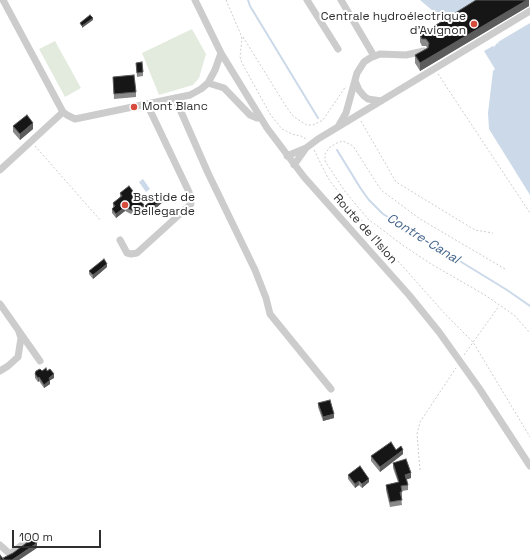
<!DOCTYPE html>
<html>
<head>
<meta charset="utf-8">
<style>
  body { margin:0 }
  #map { position:relative; width:530px; height:560px; overflow:hidden; background:#fff; font-family:"Space Grotesk",sans-serif }
  canvas { display:block }
  .scale { position:absolute; left:12px; top:530px; width:89px; height:18px; box-sizing:border-box; border:2px solid #2f2f2f; border-top:0; padding-left:5px; font-size:12px; line-height:14px; white-space:nowrap; color:#2f2f2f; -webkit-text-stroke:3px #fff; paint-order:stroke }
</style>
</head>
<body>
<div id="map">
<canvas width="530" height="560"></canvas>
<div class="scale">100 m</div>
</div>
<script>
const c = document.querySelector('canvas').getContext('2d');
c.lineJoin = 'round';
function fillPath(path, color) { c.fillStyle = color; c.fill(path, 'evenodd'); }
const poly = rows => new Path2D(rows.map(r => 'M' + r).join(''));
function strokePath(path, color, width, dash) { c.strokeStyle = color; c.lineWidth = width; c.lineCap = dash ? 'butt' : 'round'; c.setLineDash(dash || []); c.stroke(path); }
function label(font, color, halo, rows, align = 'center') {
  c.font = font + ' "Space Grotesk",sans-serif'; c.lineWidth = 4; c.setLineDash([]); c.textBaseline = 'middle'; c.strokeStyle = halo; c.fillStyle = color; for (const [text, x, y, turn = 0] of rows) {
    c.save(); c.translate(x, y); c.rotate((+turn || 0) * Math.PI / 180); c.textAlign = isNaN(turn) ? turn : align; if (halo) c.strokeText(text, 0, 0); c.fillText(text, 0, 0); c.restore();
  }
}
fillPath(poly([
  [192,29,206,54,199,78,193,85,159,95,142,53],
  [55,41,81,88,65,97,39,49]
]), '#e3ebde');
fillPath(poly([
  [420,0,486,0,446,22],
  [530,23,530,195,489,129,488,113,493,71,495,69,484,51,493,46,494,47,497,43,499,44,498,42],
  [143,179,150,189,146,192,139,182]
]), '#cbd9e9');
strokePath(poly([
  [248,0,250,6,318,118],
  [337,150,361,189,369,200,383,214,507,290,530,306]
]), '#cbd9e9', 2);
strokePath(poly([
  [226,0,241,35,242,39,240,57,242,63,270,114,282,129,292,134,301,136,306,139],
  [243,37,287,108,294,117,307,125,313,125,323,120,346,86],
  [438,74,530,213],
  [361,121,396,182,475,230,493,233],
  [35,146,101,221],
  [314,150,328,178,348,205,447,316,473,342,530,437],
  [505,269,420,219,381,190,353,146,343,141,337,143,330,147,325,154,325,161,344,190,368,219,404,246,431,264,485,295,514,315,530,333],
  [464,355,499,306],
  [420,470,417,434,420,422,456,368]
]), '#ccc', 1, [2, 2]);
strokePath(poly([
  [3,0,63,112,67,115,75,119,190,95,201,89,208,83,215,70,221,53],
  [195,0,221,53,267,128,304,177,409,295,439,332,479,388,530,466],
  [307,0,338,49],
  [341,0,374,56],
  [355,81,359,90,364,96,368,99,381,101],
  [208,83,224,88,250,115,257,118,260,118],
  [175,98,208,173,255,270,266,298,270,314,331,389],
  [339,125,346,113,357,73,364,62,370,58,380,54,406,55,424,51],
  [287,156,306,148],
  [294,165,306,148,318,139,530,11],
  [0,170,63,112],
  [120,240,127,253,131,254,137,253,191,204,189,192,147,104],
  [0,304,40,361],
  [0,371,8,366,18,357,21,338,19,332],
  [0,545,10,554,30,539]
]), '#ccc', 7);
fillPath(poly([
  [529,0,529,6,420,71,415,63,415,55,427,48,426,46,422,46,420,42,420,35],
  [136,63,143,72,143,76,137,77],
  [113,77,136,92,136,97,114,99],
  [13,126,33,129,20,140,13,132],
  [120,193,144,208,135,216,125,211,116,218,112,213,112,209,113,207,113,203,120,197],
  [164,201,149,214,145,210,145,206],
  [107,267,93,279,89,274,89,271],
  [42,371,47,371,54,378,50,380,50,384,44,388,39,381,38,382,35,378,35,374],
  [318,403,334,418,323,421,318,407],
  [396,450,403,454,380,472,371,461,371,456],
  [393,463,411,478,407,479,408,485,408,490,402,491,402,497,401,497,402,505,390,507,386,490,386,485,398,482,393,468],
  [348,475,369,482,362,488,359,485,355,488,348,479]
]), '#8a8a8a');
fillPath(poly([
  [527,0,529,0,529,6,420,71,420,63],
  [93,18,93,20,82,28,82,26],
  [33,123,33,129,20,140,20,134],
  [164,198,164,201,149,214,149,210],
  [144,205,144,208,135,216,135,212],
  [125,207,125,211,116,218,116,214],
  [107,264,107,267,93,279,93,275],
  [54,374,54,378,49,381,49,378],
  [39,377,39,381,38,382,38,378],
  [50,380,50,384,44,388,44,385],
  [334,414,334,418,323,421,323,417],
  [403,450,403,454,380,472,380,467],
  [411,473,411,478,405,480,405,475],
  [369,479,369,482,362,488,362,484],
  [359,481,359,485,355,488,355,484],
  [37,543,37,548,19,560,12,560]
]), '#5c5c5c');
const building = poly([
  [476,0,527,0,420,63,415,55,428,48,429,43,426,39,422,39,420,35,476,0],
  [90,15,93,18,82,26,80,23,90,15],
  [142,62,143,72,137,73,136,63,142,62],
  [134,75,136,92,114,94,113,77,134,75],
  [27,115,33,123,20,134,13,126,27,115],
  [129,186,144,205,135,212,125,207,116,214,112,209,115,206,113,203,122,196,120,193,129,186],
  [160,193,164,198,149,210,145,206,160,193],
  [104,259,107,264,93,275,89,271,104,259],
  [46,368,47,371,50,369,54,374,49,378,50,380,44,385,39,377,38,378,35,374,36,371,40,369,42,371,46,368],
  [330,400,334,414,323,417,318,403,330,400],
  [391,442,396,450,401,446,403,450,380,467,371,456,391,442],
  [406,459,411,473,405,475,408,485,401,486,402,492,400,492,402,500,390,502,386,485,399,482,393,463,406,459],
  [360,466,369,479,362,484,359,481,355,484,348,475,360,466],
  [33,538,37,543,12,560,4,560,3,558,13,553,33,538],
  [0,555,4,560,0,560,0,555]
]);
fillPath(building, '#161616');
strokePath(building, '#5c5c5c', 1);
for (const [x, y, r, color] of [
  [474,24,4,"#d84c3e"],
  [134,107,4,"#d84c3e"],
  [125,205,4,"#d84c3e"]
]) { const dot = new Path2D(); dot.arc(x, y, r, 0, 2 * Math.PI); c.fillStyle = color; c.fill(dot); strokePath(dot, '#fff', 1.5); }
label('12px', '#2f2f2f', '#fff', [
  ["Centrale hydroélectrique",466,17,"right"],
  ["d’Avignon",466,31,"right"],
  ["Mont Blanc",142,107],
  ["Bastide de",133,198],
  ["Bellegarde",133,212]
], 'left');
label('12px', '#2f2f2f', '#fff', [
  ["Route de l'Islon",365,229,48]
]);
label('italic 13px', '#42638b', '#fff', [
  ["Contre-Canal",423,239,32]
]);
</script>
</body>
</html>
